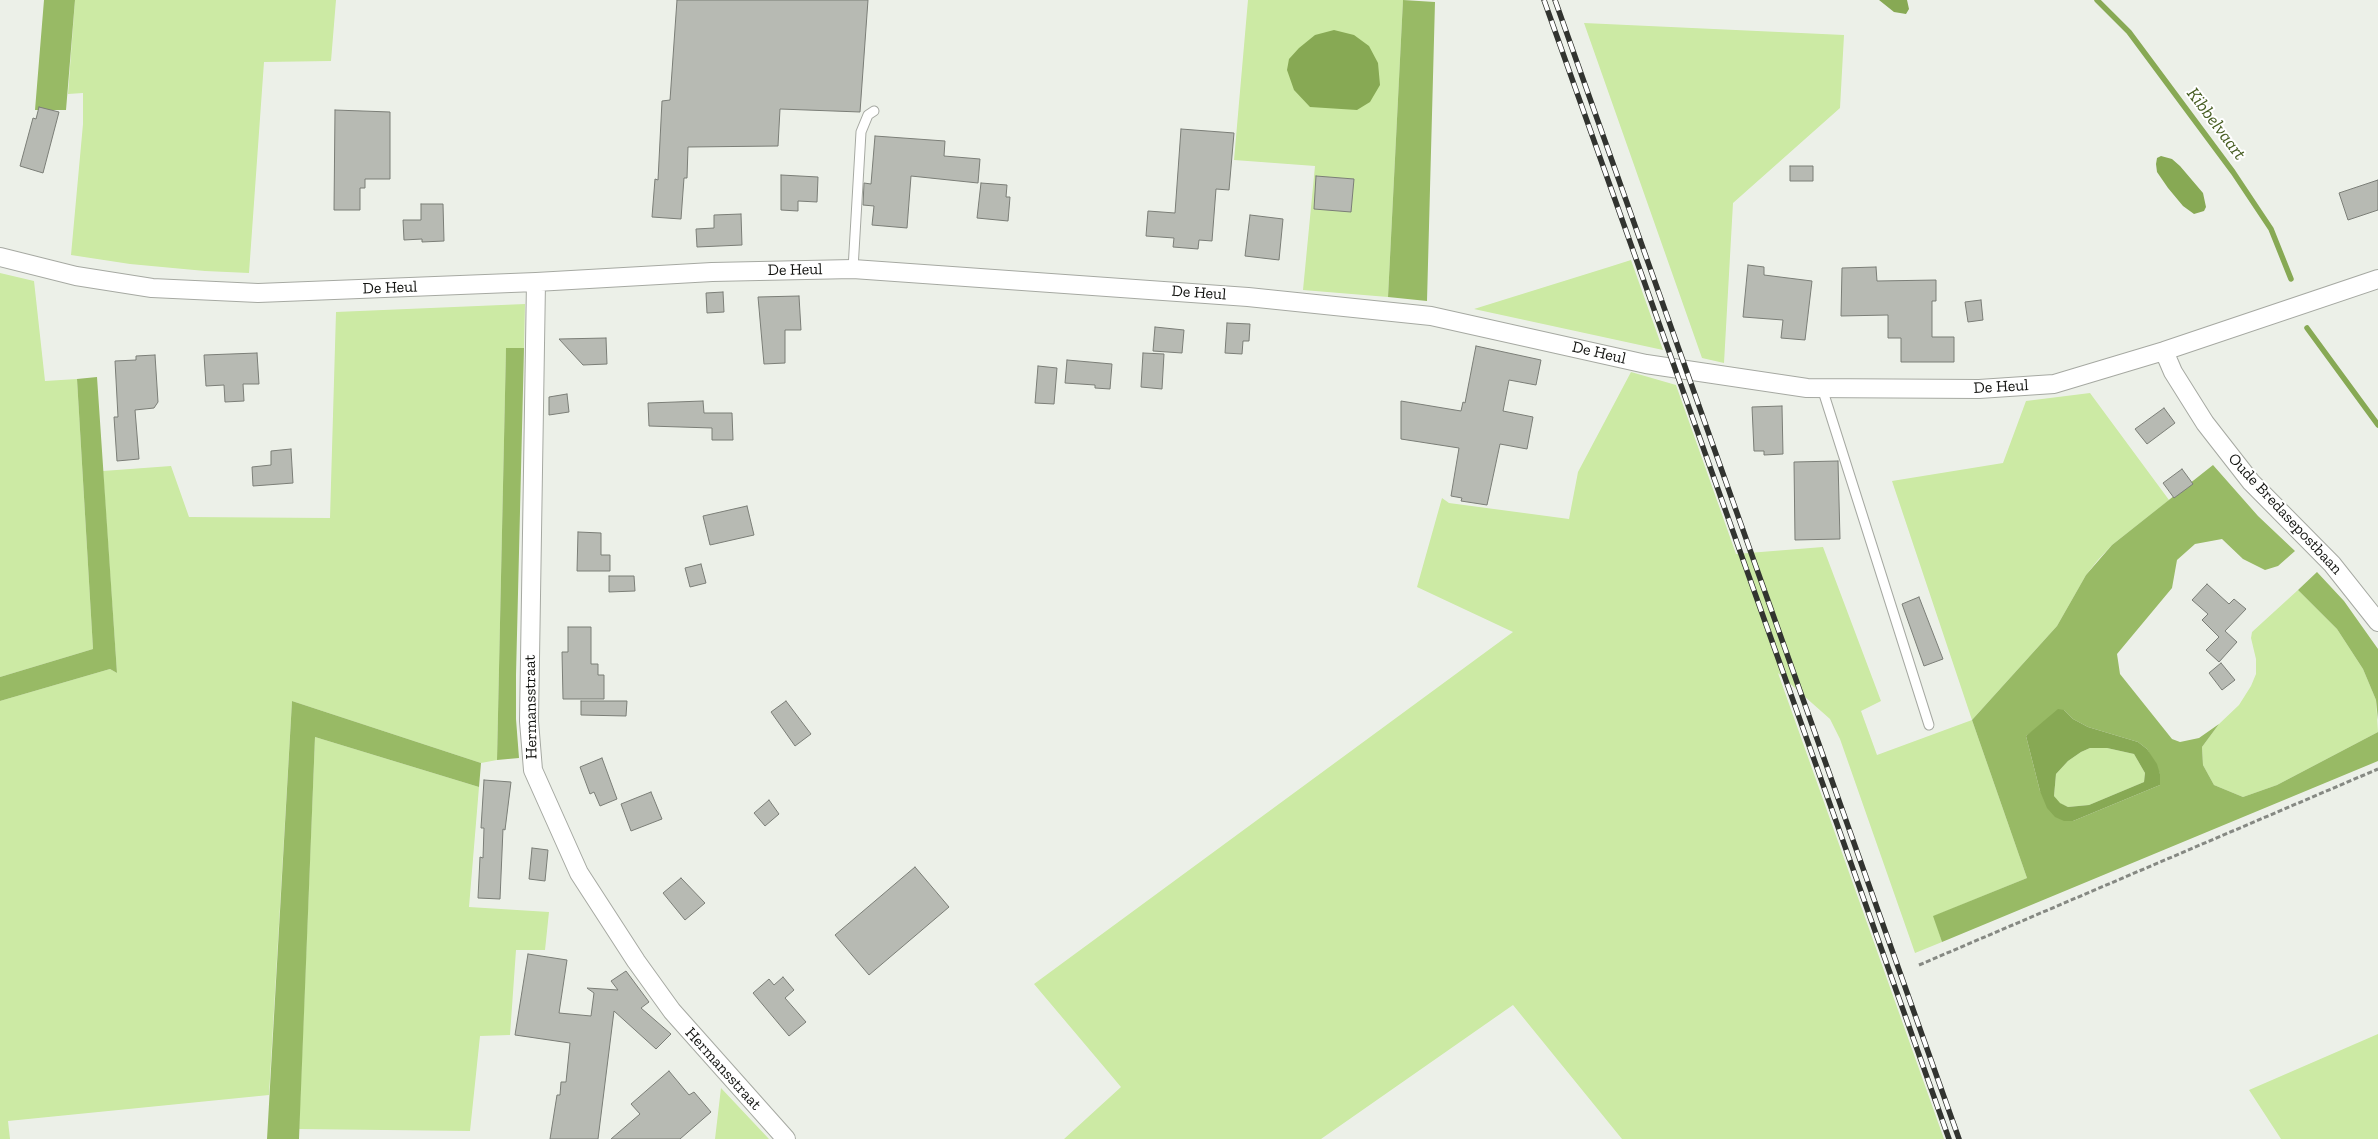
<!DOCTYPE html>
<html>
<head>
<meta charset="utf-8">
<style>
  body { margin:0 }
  canvas { display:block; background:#ecf0e8 }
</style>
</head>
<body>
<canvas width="2378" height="1139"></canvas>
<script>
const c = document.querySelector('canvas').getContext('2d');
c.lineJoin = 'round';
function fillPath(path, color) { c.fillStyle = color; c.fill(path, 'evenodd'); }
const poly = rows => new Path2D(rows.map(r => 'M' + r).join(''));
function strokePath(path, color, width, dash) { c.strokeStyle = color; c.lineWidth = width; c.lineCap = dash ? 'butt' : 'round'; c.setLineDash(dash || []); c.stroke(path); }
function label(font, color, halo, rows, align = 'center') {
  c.font = font + ' "Zilla Slab",serif'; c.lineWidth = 4; c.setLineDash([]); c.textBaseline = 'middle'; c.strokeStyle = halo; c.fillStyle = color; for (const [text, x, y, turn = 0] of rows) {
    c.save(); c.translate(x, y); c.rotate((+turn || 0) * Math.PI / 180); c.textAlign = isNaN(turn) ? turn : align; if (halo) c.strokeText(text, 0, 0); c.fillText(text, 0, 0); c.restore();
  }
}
fillPath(poly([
  [75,0,336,0,331,61,264,62,249,273,205,271,130,264,71,255,83,124,83,93,68,94],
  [1248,0,1403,0,1388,297,1303,290,1315,166,1234,160],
  [1584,23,1844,35,1840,108,1733,203,1724,363,1702,358],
  [1631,260,1663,350,1474,309,1609,267],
  [0,273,34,281,45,381,77,379,93,649,0,677],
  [525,304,524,348,506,349,497,760,481,763,292,701,269,1095,8,1121,10,1139,0,1139,0,701,110,669,117,673,103,471,171,466,189,517,330,518,336,312],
  [1631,372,1676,385,1736,554,1823,547,1881,701,1861,711,1877,755,1972,720,1892,481,2003,463,2026,401,2090,393,2169,500,2112,545,2098,560,2086,575,2057,626,1972,720,2027,878,1934,916,1942,942,1915,953,1840,739,1830,719,1778,673,1944,1139,1622,1139,1513,1005,1321,1139,1064,1139,1121,1087,1034,984,1513,632,1417,587,1442,498,1449,503,1569,519,1578,472],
  [2298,590,2337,629,2363,669,2376,700,2378,732,2277,785,2243,797,2214,785,2203,765,2202,747,2219,724,2239,705,2251,686,2256,674,2256,659,2251,638,2252,632],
  [315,737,479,787,469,907,549,912,545,950,516,950,510,1035,480,1036,470,1131,299,1129],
  [2090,748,2107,748,2134,754,2145,773,2144,782,2089,805,2068,807,2059,803,2054,796,2056,774,2068,761,2081,752],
  [2378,1034,2378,1139,2281,1139,2249,1090],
  [721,1088,769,1139,715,1139]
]), '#cceaa4');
fillPath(poly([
  [44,0,75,0,66,110,35,110],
  [1403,0,1435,2,1427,301,1388,297],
  [506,348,524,348,516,675,516,719,519,758,497,760],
  [97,377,117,673,110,669,0,701,0,677,93,649,77,379],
  [2213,465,2258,516,2295,551,2278,566,2265,570,2243,559,2222,539,2195,544,2177,560,2172,588,2117,654,2120,674,2172,739,2180,742,2199,738,2219,724,2202,747,2203,765,2214,785,2243,797,2277,785,2378,732,2378,761,1942,942,1933,916,2027,878,1972,720,2057,626,2086,575,2112,545],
  [2064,710,2073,719,2088,727,2138,742,2147,749,2160,774,2160,785,2073,821,2040,791,2026,736],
  [2317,572,2344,601,2378,649,2378,720,2376,700,2363,669,2337,629,2298,590],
  [292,701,481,763,479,787,315,737,299,1139,267,1139]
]), '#98ba65');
fillPath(poly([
  [1879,0,1907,0,1909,9,1906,14,1894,12],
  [1334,30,1354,35,1369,46,1378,63,1380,85,1370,102,1357,110,1310,107,1294,90,1287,70,1289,59,1299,48,1315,35],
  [2161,156,2172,159,2180,166,2203,193,2206,207,2204,211,2194,214,2183,206,2168,188,2157,172,2156,164,2157,158],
  [2058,709,2064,710,2073,719,2088,727,2138,742,2147,749,2157,764,2160,774,2160,785,2073,821,2064,821,2055,817,2047,808,2040,791,2026,736],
  [2090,748,2107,748,2134,754,2145,773,2144,782,2089,805,2068,807,2060,803,2054,796,2056,774,2068,761,2081,752]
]), '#87a954');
strokePath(poly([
  [2097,0,2129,32,2233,172,2271,229,2291,279],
  [2307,328,2378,425]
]), '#87a954', 5.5);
const building = poly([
  [677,0,868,0,860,112,780,109,778,146,688,147,687,178,684,178,681,219,652,217,655,179,658,180,662,101,670,100,677,0],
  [39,107,59,112,43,173,20,166,33,118,36,119,39,107],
  [335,110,390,112,390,179,365,179,365,188,360,188,360,210,334,210,335,110],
  [1181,129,1234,133,1229,190,1216,189,1212,241,1199,240,1198,249,1173,247,1174,238,1146,236,1148,211,1175,213,1181,129],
  [875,136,945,141,944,156,980,159,978,183,911,176,907,228,872,225,874,206,863,205,864,183,871,184,875,136],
  [1790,166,1813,166,1813,181,1790,181,1790,166],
  [781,175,818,177,817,202,798,201,798,211,781,210,781,175],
  [1316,176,1354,179,1351,212,1314,209,1316,176],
  [2378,180,2378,210,2348,220,2339,193,2378,180],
  [981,183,1007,185,1006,197,1010,197,1008,221,977,218,981,183],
  [421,204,443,204,444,241,422,242,422,239,404,240,403,220,421,220,421,204],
  [741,214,742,245,697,247,696,229,714,228,714,215,741,214],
  [1250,215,1283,219,1279,260,1245,256,1250,215],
  [1748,265,1764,267,1764,275,1812,281,1805,340,1781,338,1783,320,1743,317,1748,265],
  [1876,267,1877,281,1936,280,1936,301,1932,301,1932,337,1954,337,1954,362,1901,362,1901,338,1888,338,1888,315,1841,316,1842,268,1876,267],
  [723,292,724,312,707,313,706,293,723,292],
  [799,296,801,330,785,330,785,363,764,364,758,297,799,296],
  [1981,300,1983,320,1968,322,1965,302,1981,300],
  [1227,323,1250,324,1249,341,1243,341,1242,354,1225,353,1227,323],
  [1155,327,1184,330,1182,353,1153,351,1155,327],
  [606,338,607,364,583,365,559,339,606,338],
  [1476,346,1541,360,1536,385,1509,380,1503,411,1533,417,1527,449,1500,444,1487,505,1461,501,1462,498,1451,496,1459,448,1401,439,1401,401,1461,411,1463,402,1465,403,1476,346],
  [257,353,259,384,243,384,244,401,225,402,224,385,206,386,204,355,257,353],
  [1143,353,1164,354,1162,389,1141,387,1143,353],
  [155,355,158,402,154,408,135,410,139,459,117,461,114,417,118,417,115,361,136,360,136,356,155,355],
  [1067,360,1112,364,1110,389,1095,388,1095,385,1065,383,1067,360],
  [1038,366,1057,368,1054,404,1035,403,1038,366],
  [567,394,569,412,549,415,549,397,567,394],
  [703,401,704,413,732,413,733,440,712,440,712,428,649,426,648,403,703,401],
  [1782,406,1783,454,1764,455,1764,451,1754,451,1752,407,1782,406],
  [2164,408,2175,423,2147,444,2135,429,2164,408],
  [291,449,293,483,253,486,252,467,271,465,271,451,291,449],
  [1838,461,1840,539,1795,540,1794,462,1838,461],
  [2182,469,2193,484,2174,498,2163,483,2182,469],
  [747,506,754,535,710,545,703,516,747,506],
  [578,532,601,533,601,555,610,555,610,571,577,571,578,532],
  [701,564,706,583,690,587,685,568,701,564],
  [609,576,634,576,635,591,609,592,609,576],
  [2207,584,2229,604,2234,599,2246,609,2225,631,2237,642,2219,662,2206,650,2219,637,2202,620,2208,614,2192,600,2207,584],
  [1919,597,1943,659,1924,666,1902,604,1919,597],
  [568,627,591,627,591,664,598,664,598,675,604,675,604,699,563,699,562,652,568,652,568,627],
  [2221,663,2235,680,2222,690,2209,673,2221,663],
  [581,701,627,701,626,716,581,715,581,701],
  [786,701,811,734,795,746,771,712,786,701],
  [602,758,617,799,600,806,594,792,590,794,580,767,602,758],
  [484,780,511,782,505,830,503,829,500,899,478,898,480,857,483,858,484,828,481,828,484,780],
  [651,792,662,819,631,831,621,804,651,792],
  [769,800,779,814,765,826,754,813,769,800],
  [532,848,548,850,545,881,529,879,532,848],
  [915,867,949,907,869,975,835,935,915,867],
  [681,878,705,903,685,920,663,893,681,878],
  [528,954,567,960,559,1013,591,1016,594,993,587,988,618,990,611,981,626,971,649,1002,641,1008,671,1034,656,1049,614,1011,598,1139,550,1139,557,1095,560,1095,561,1082,566,1082,570,1043,515,1035,528,954],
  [783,977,794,990,785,998,806,1022,789,1036,753,993,769,979,774,985,783,977],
  [669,1071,689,1095,694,1092,711,1112,680,1139,611,1139,640,1114,631,1104,669,1071]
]);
fillPath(building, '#b7bab3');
strokePath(building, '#7b7e77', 1);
const service = poly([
  [853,269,861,132,868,115,874,111],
  [1822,388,1929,725]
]);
const minor = poly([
  [0,257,76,276,152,288,258,293,536,282,712,272,853,269,1248,297,1431,316,1646,364,1807,388,1979,389,2054,384,2164,351,2378,279],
  [536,282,529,721,533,770,579,873,636,961,672,1011,786,1139],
  [2164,351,2173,372,2205,423,2251,482,2332,564,2378,622]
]);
strokePath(service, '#a6a9a2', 11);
strokePath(minor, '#a6a9a2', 20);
strokePath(poly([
  [1919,965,2378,769]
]), '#868983', 3, [5, 2.5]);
strokePath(service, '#fff', 9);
strokePath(minor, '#fff', 18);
const rail = poly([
  [1544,0,1949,1139],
  [1555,0,1959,1139]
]);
strokePath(rail, '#323430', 5.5);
strokePath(rail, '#fff', 4, [11]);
label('16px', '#121310', '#fff', [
  ["De Heul",795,270,-1],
  ["De Heul",390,288,-2],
  ["De Heul",1199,293,4],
  ["De Heul",1599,353,13],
  ["De Heul",2001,387,-3],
  ["Oude Bredasepostbaan",2285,514,47],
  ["Hermansstraat",531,707,-91],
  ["Hermansstraat",723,1069,48]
]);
label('italic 18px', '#455c20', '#fff', [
  ["Kibbelvaart",2216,124,53]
]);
</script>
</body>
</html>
